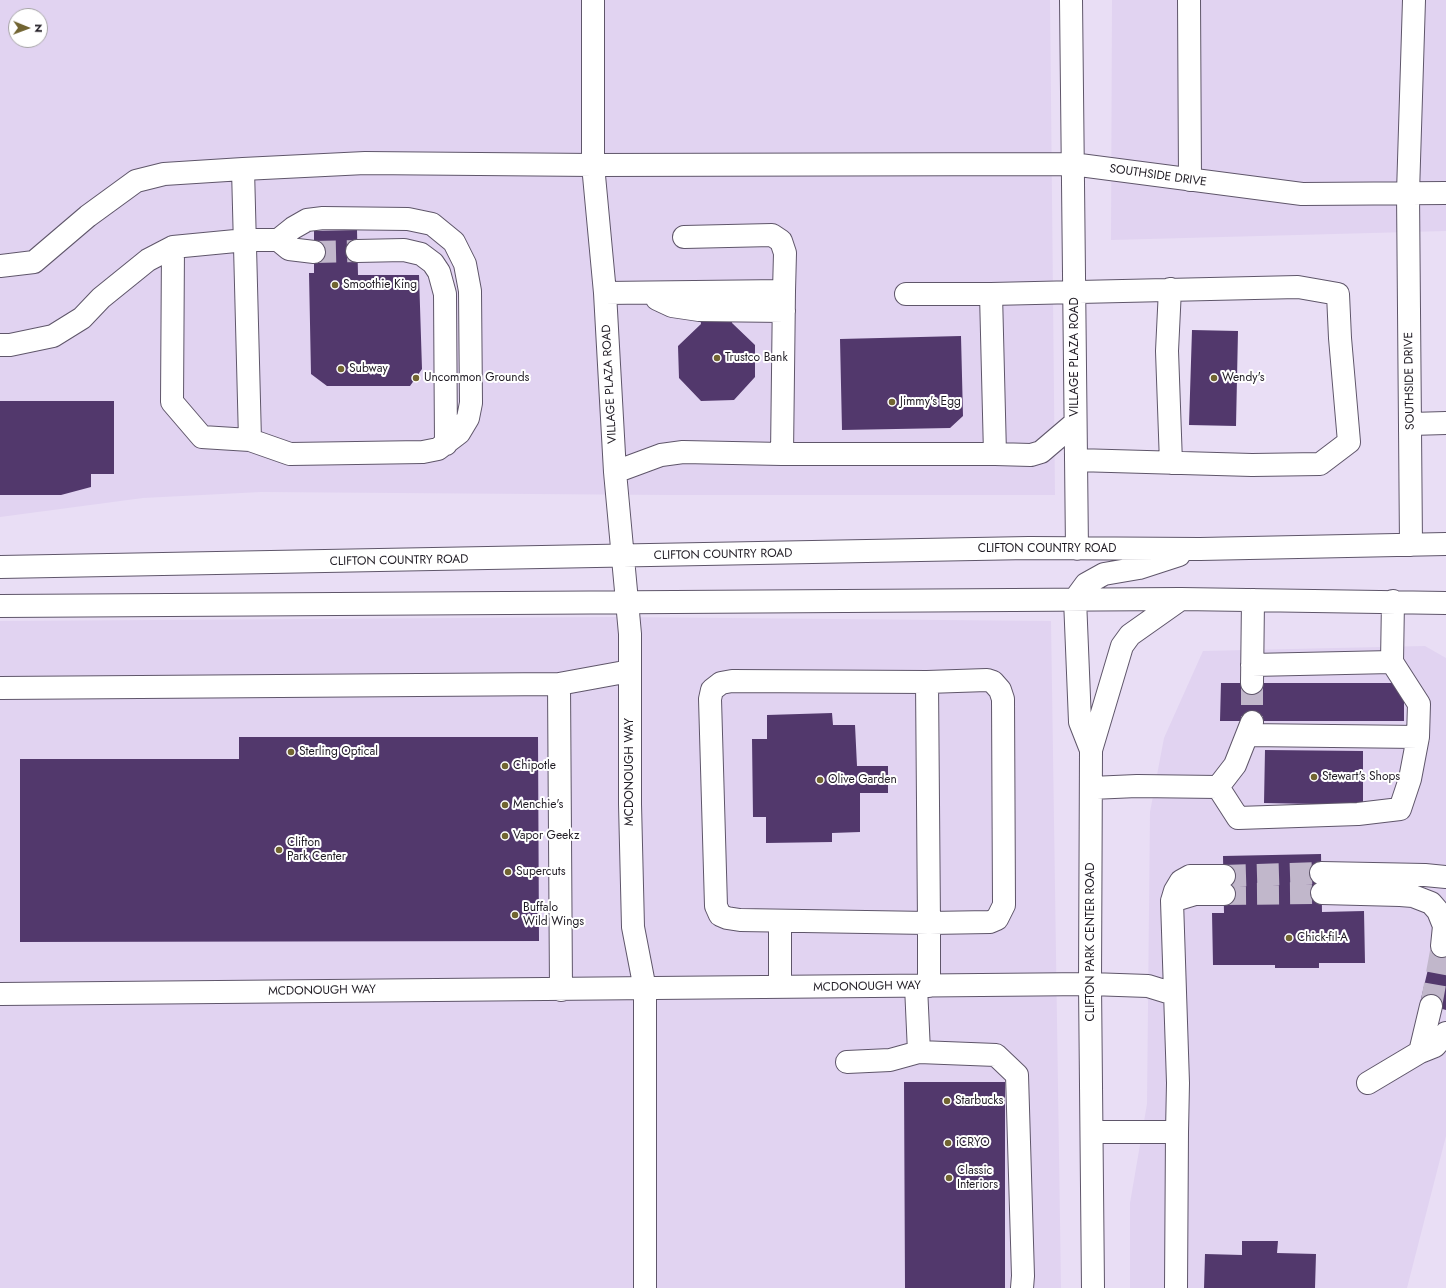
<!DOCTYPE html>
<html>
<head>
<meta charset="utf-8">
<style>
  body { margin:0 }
  #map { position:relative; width:1446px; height:1288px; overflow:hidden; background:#e9def5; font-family:Jost,sans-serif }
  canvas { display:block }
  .north { position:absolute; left:8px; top:8px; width:40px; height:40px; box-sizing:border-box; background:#fff; border:1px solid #a6a4a7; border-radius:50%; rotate:91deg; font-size:11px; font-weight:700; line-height:16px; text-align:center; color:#201c24 }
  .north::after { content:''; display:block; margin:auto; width:14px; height:18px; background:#716431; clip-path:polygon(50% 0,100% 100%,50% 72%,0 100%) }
</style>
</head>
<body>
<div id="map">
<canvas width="1446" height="1288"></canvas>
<div class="north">N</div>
</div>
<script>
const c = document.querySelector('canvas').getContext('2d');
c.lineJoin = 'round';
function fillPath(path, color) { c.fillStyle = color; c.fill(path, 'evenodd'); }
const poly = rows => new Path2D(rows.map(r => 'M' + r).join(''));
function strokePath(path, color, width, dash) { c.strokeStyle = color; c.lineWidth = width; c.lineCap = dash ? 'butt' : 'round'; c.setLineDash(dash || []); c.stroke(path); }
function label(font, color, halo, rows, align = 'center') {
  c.font = font + ' Jost,sans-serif'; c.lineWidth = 4; c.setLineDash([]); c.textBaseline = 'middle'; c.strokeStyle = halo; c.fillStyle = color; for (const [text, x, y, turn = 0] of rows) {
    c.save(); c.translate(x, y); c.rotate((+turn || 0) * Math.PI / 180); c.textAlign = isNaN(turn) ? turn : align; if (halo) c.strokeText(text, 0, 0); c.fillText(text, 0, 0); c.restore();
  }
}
fillPath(poly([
  [0,0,1050,0,1055,495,669,495,261,492,143,498,0,517],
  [16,16,40,16,40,40,16,40],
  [1112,0,1446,0,1446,231,1111,240],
  [616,617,1051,621,1061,1288,0,1288,0,621],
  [1425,646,1446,658,1446,1136,1407,1288,1130,1288,1130,1203,1147,1104,1150,812,1164,738,1203,651]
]), '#e1d3f1');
fillPath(poly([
  [357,230,358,275,419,275,422,369,410,386,327,386,311,374,309,273,314,273,314,231],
  [731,299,732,323,755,345,755,377,734,400,701,401,679,378,678,346,701,324,699,310],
  [1192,330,1238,331,1236,426,1189,425],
  [961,336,963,416,950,428,842,430,840,339],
  [0,401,114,401,114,474,91,474,91,487,61,495,0,495],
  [1221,683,1404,683,1404,721,1220,721],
  [832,713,833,725,855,725,857,766,888,766,888,793,860,793,860,832,832,833,832,842,766,843,766,817,753,817,752,739,767,739,767,715],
  [239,737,538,737,539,941,20,942,20,759,239,759],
  [1265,750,1363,751,1363,805,1264,803],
  [1321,854,1322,912,1364,911,1365,963,1319,963,1319,968,1275,968,1275,965,1213,965,1212,913,1224,913,1223,856],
  [1434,944,1446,947,1446,1010,1420,1003],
  [904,1082,1005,1082,1005,1288,905,1288],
  [1242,1241,1278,1241,1277,1253,1316,1254,1315,1288,1204,1288,1205,1254,1242,1255]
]), '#52386c');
strokePath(poly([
  [314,252,357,251],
  [1252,683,1252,721],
  [1224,876,1321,873],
  [1224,894,1322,893],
  [1431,1006,1442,946]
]), '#c1b7cb', 22, [22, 11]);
const minor = poly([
  [593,0,593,165,605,293,615,472,630,634,630,804,633,927,645,989,645,1288],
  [1071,0,1077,549],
  [1189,0,1190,180],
  [243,169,250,440],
  [323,218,408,219,432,224,454,242,465,264,470,291,471,403,468,418,459,433,438,449,423,452,290,454,250,440,202,437,172,402,173,247,246,240,278,240,293,228,307,220,323,218],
  [684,237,772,235,781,241,785,253,784,291],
  [278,240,289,249,314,252],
  [357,251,404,250,421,254,433,263,439,272,445,294,446,444],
  [0,266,34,262,88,216,136,181,164,174,243,169,365,163,593,165,1072,164,1302,194,1446,193],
  [1170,289,1167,351,1171,463],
  [605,293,784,291,782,454],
  [906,294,991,294],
  [657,299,672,306,699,310,784,311],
  [0,345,10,345,53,336,82,318,101,298,148,260,173,247],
  [1411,424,1446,423],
  [995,454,1031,455,1041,452,1075,423],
  [615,472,661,455,683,452,782,454,995,454,991,294,1298,287,1338,294,1340,338,1349,442,1320,464,1252,465,1076,460],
  [1411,545,1408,193,1414,0],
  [0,567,1029,548,1200,549,1446,544],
  [1075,599,1080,722,1091,750,1090,984,1093,1288],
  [1075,599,1086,584,1104,574,1139,568,1179,555],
  [0,606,1181,599,1446,603],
  [1252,665,1392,662],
  [927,682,987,680,993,682,1000,690,1003,699,1004,905,997,919,990,922,929,923,740,920,727,918,720,915,716,906,710,699,712,690,721,683,732,681,927,682,929,923,929,986],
  [1252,683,1253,600],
  [559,684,561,990],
  [0,688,559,684,630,671],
  [1247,735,1418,737,1419,704,1392,662,1393,601],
  [1091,750,1122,646,1130,635,1181,599],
  [1218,787,1238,818,1358,814,1400,809,1410,779,1418,737],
  [1091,788,1137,786,1218,787,1235,765,1252,722],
  [1321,873,1425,875,1446,877],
  [1322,893,1400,895,1413,896,1431,903,1438,911,1444,926,1442,946],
  [1172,901,1175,891,1181,881,1190,876,1224,876],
  [780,921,780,987],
  [916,986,919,1052],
  [0,994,1090,984,1148,986,1174,994],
  [1420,1052,1435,1046,1446,1033],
  [847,1062,890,1060,919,1052,996,1055,1017,1075,1023,1276,1022,1288],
  [1368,1083,1420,1052,1431,1006],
  [1092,1132,1177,1132,1176,1288],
  [1177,1132,1178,1083,1172,901,1195,894,1224,894]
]);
strokePath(minor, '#5f566a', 24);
strokePath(minor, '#fff', 22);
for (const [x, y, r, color] of [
  [335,285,4,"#716431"],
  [717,358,4,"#716431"],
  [341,369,4,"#716431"],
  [416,378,4,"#716431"],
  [1214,378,4,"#716431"],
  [892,402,4,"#716431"],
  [291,752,4,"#716431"],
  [505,766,4,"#716431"],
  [1314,777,4,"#716431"],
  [820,780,4,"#716431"],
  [505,805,4,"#716431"],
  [505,836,4,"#716431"],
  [279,850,4,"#716431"],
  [508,872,4,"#716431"],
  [515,915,4,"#716431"],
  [1289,938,4,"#716431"],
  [947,1101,4,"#716431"],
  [948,1143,4,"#716431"],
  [949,1178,4,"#716431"]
]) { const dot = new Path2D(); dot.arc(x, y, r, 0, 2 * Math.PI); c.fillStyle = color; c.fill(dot); strokePath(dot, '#fff', 1.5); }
label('12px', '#201c24', '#fff', [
  ["SOUTHSIDE DRIVE",1158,176,8],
  ["VILLAGE PLAZA ROAD",1075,357,-90],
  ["SOUTHSIDE DRIVE",1410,381,-91],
  ["VILLAGE PLAZA ROAD",610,384,-93],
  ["CLIFTON COUNTRY ROAD",1047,549],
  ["CLIFTON COUNTRY ROAD",723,555,-1],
  ["CLIFTON COUNTRY ROAD",399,561,-1],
  ["MCDONOUGH WAY",630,772,-90],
  ["CLIFTON PARK CENTER ROAD",1091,942,-90],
  ["MCDONOUGH WAY",867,987,-1],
  ["MCDONOUGH WAY",322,991,-1]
]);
label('12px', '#201c24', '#fff', [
  ["Smoothie King",343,285],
  ["Trustco Bank",725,358],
  ["Subway",349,369],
  ["Uncommon Grounds",424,378],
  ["Wendy's",1222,378],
  ["Jimmy's Egg",900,402],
  ["Sterling Optical",299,752],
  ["Chipotle",513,766],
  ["Stewart's Shops",1322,777],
  ["Olive Garden",828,780],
  ["Menchie's",513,805],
  ["Vapor Geekz",513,836],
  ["Clifton",287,843],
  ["Park Center",287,857],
  ["Supercuts",516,872],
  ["Buffalo",523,908],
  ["Wild Wings",523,922],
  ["Chick-fil-A",1297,938],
  ["Starbucks",955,1101],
  ["iCRYO",956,1143],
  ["Classic",957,1171],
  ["Interiors",957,1185]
], 'left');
</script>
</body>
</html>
